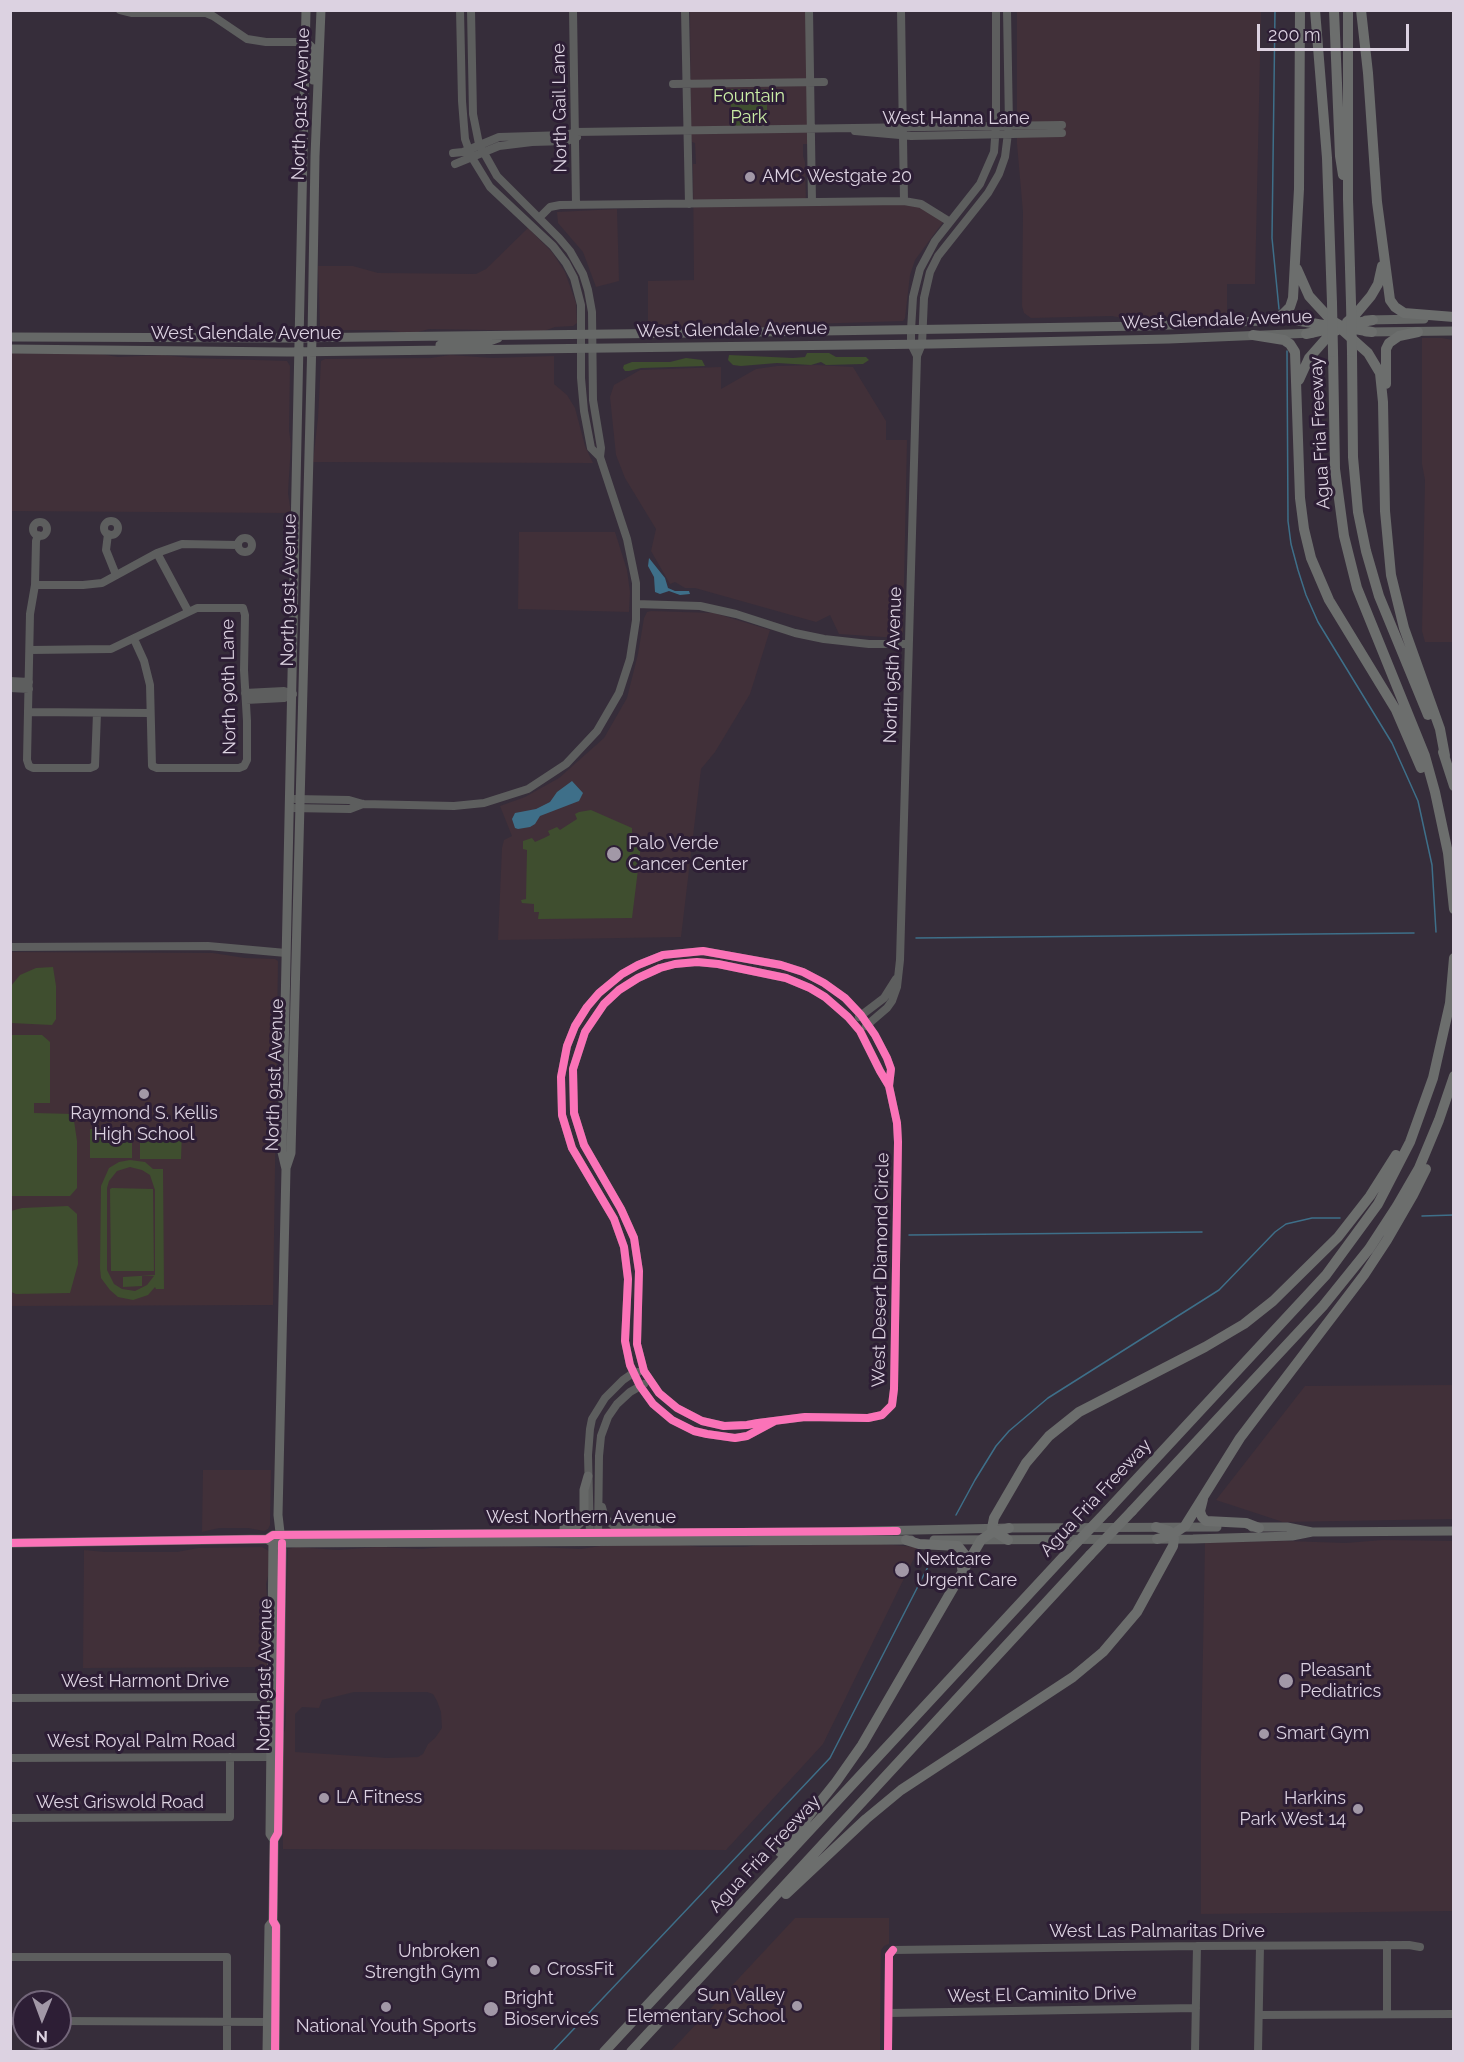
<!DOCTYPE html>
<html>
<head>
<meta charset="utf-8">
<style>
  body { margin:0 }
  #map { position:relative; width:1464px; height:2062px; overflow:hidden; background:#362d3a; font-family:Raleway,sans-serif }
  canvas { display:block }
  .frame { position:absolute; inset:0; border:12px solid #dcd2e1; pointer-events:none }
  .north { position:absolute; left:12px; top:1990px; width:60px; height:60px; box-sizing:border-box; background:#2d1e35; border:2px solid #73667a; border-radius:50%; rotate:181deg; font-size:16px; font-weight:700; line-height:24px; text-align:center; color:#dcd2e1 }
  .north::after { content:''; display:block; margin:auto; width:21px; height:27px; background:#a298a7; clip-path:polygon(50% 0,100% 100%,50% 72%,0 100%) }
  .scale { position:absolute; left:1257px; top:24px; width:152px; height:27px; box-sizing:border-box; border:3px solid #dcd2e1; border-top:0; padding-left:8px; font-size:18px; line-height:21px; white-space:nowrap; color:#dcd2e1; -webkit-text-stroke:4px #2d1e35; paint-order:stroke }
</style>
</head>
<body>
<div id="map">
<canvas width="1464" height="2062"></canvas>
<div class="frame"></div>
<div class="north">N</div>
<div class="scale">200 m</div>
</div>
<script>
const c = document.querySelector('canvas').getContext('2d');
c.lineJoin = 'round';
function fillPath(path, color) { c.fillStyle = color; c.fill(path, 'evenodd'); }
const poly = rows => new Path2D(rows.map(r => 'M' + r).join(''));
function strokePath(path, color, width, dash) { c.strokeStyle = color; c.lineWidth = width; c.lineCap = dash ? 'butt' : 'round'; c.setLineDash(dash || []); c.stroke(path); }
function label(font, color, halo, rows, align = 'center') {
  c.font = font + ' Raleway,sans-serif'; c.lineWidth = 6; c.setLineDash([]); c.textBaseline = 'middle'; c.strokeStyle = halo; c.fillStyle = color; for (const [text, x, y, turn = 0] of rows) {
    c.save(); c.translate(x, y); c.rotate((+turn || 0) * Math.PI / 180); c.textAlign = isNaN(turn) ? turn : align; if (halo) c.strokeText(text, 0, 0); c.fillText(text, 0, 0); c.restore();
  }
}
fillPath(poly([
  [690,11,806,11,808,144,803,144,803,156,805,162,806,205,911,203,925,209,943,222,915,260,910,275,905,318,903,321,810,324,807,327,764,328,729,325,687,326,677,329,648,326,648,281,694,280,693,164,696,164,695,143,692,142,691,137],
  [1017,11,1261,11,1255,284,1227,284,1227,315,1147,318,1122,318,1112,316,1031,318,1024,313,1022,306,1023,212,1017,144],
  [617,209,619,281,596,287,583,252,558,223,557,212],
  [528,228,552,252,565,272,576,303,577,323,573,326,555,327,544,331,429,329,418,332,400,332,386,330,325,330,320,327,318,266,353,266,378,273,476,274,486,269],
  [1422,338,1442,338,1453,340,1453,642,1425,642,1422,631,1425,480,1422,464],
  [11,353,100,354,118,357,162,355,192,358,287,361,290,366,289,431,291,444,288,493,291,513,11,511],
  [450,355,492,358,554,356,554,384,567,395,575,408,585,446,593,463,313,462,318,418,321,361,325,359,431,358],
  [817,365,853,367,886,421,886,440,907,440,903,632,898,638,839,634,830,615,816,622,695,588,685,588,675,582,670,584,651,551,656,529,625,478,616,455,610,397,614,385,640,370,721,367,721,389,756,369,777,366],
  [519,532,615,532,627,570,630,592,629,612,518,609],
  [651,611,714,613,770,630,750,694,715,752,701,769,681,937,498,940,502,848,504,840,512,836,500,806,525,797,559,778,604,738,627,698,638,654,644,618,647,612],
  [1453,1385,1453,1519,1283,1522,1216,1500,1305,1386],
  [203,1470,271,1470,270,1525,268,1529,264,1531,248,1528,219,1528,202,1532],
  [1383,1540,1453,1541,1453,1911,1201,1914,1201,1756,1205,1542,1286,1541,1346,1543],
  [769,1544,882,1544,916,1547,917,1552,823,1744,726,1850,283,1849,281,1741,285,1730,286,1714,284,1685,288,1549,296,1547,338,1550,377,1547,421,1549,443,1547,517,1546,581,1549,607,1545,681,1545,702,1547,743,1547],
  [354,1692,427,1692,433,1694,437,1701,441,1712,442,1728,435,1738,428,1744,423,1754,418,1757,387,1758,295,1752,295,1714,302,1707,319,1708,322,1700],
  [262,1547,269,1551,270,1568,266,1584,269,1621,268,1667,83,1668,84,1550,105,1552,177,1552,198,1548]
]), '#413039');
fillPath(poly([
  [10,952,213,953,245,958,275,959,278,961,273,1305,11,1306],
  [795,1918,889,1918,889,1944,884,1946,881,1950,880,2051,671,2051]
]), '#423037');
fillPath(poly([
  [731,89,767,89,767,125,731,126],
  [807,353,829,353,836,357,866,357,869,360,863,364,826,365,821,362,811,365,777,363,741,366,733,365,728,360,729,355,793,358,805,357],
  [686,358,702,360,705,366,641,368,629,371,625,371,623,368,624,365,632,362,670,362],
  [591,810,632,828,632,833,642,837,632,918,538,919,539,912,534,912,534,904,522,903,521,900,526,899,527,850,523,849,523,841,532,838,535,842,544,838,550,835,548,831,557,827,560,830,577,819,575,814,579,812],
  [53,967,56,986,56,1019,52,1025,11,1023,11,986,20,975,36,968],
  [42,1035,50,1042,50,1103,34,1103,34,1113,73,1114,77,1141,77,1188,70,1196,11,1196,11,1035],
  [90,1129,132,1129,132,1158,90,1158],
  [140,1130,182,1131,181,1159,140,1159],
  [130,1160,145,1162,153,1169,163,1169,164,1289,156,1289,155,1287,148,1295,133,1300,118,1297,110,1290,101,1278,100,1268,101,1186,109,1168,119,1162],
  [130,1167,142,1170,150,1175,155,1190,155,1275,123,1277,123,1287,142,1286,142,1276,154,1276,147,1285,135,1291,122,1289,114,1284,107,1270,107,1188,109,1181,117,1171],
  [112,1188,153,1189,154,1271,111,1271,110,1189],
  [68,1206,77,1214,78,1264,70,1293,16,1294,11,1292,11,1211,22,1208]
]), '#3f4e2f');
fillPath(poly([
  [649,558,665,578,668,588,675,591,689,591,690,594,680,595,669,591,660,594,655,592,654,577,648,566],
  [572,781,583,793,579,801,540,816,535,824,530,827,518,829,515,828,512,819,515,813,536,809,550,802,557,792]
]), '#3e6f89');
strokePath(poly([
  [1275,10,1272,238,1279,309],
  [1287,351,1288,521,1291,544,1298,570,1306,595,1318,622,1392,743,1418,801,1432,865,1436,932],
  [916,938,1414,933],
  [1422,1216,1454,1215],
  [909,1235,1202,1232],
  [956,1515,975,1480,996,1446,1009,1431,1048,1398,1219,1290,1275,1232,1286,1224,1312,1218,1340,1218],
  [552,2052,830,1758,934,1555]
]), '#3e6f89', 1.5);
strokePath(poly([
  [120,10,132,13,206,13,213,16,247,39,266,42,306,42],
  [460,10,462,101,465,139,471,156,490,187,553,246,566,263,574,278,581,305,581,378,584,411,591,448,600,457],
  [573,10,576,205],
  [685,10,689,204],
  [809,10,812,202],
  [901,10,904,201],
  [673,84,824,82],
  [855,131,911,136,1062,133],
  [453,153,463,152,499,137,567,135,575,132,1062,125],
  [455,164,499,146,532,142,567,141,577,137],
  [539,218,550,207,560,205,904,201,921,204,950,222],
  [917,356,911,344,911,330,913,297,920,269,935,241,980,184,994,152,996,125,996,10],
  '104 528a7 7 0 1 1 14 0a7 7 0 1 1-14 0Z',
  '33 529a7 7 0 1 1 14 0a7 7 0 1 1-14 0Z',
  [108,534,106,550,116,575],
  [38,535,36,541,35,585,30,614,27,760,29,766,33,768,90,768,95,766,97,713],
  '238 545a7 7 0 1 1 14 0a7 7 0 1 1-14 0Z',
  [157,553,188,611],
  [35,585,83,585,102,583,157,553,182,544,238,545],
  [636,604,700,606,736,614,795,633,824,639,869,644,908,644],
  [30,650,111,649,197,608,243,608,245,615,244,670,247,721,247,760,244,766,239,768,157,768,152,766,150,685,144,661,134,639],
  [10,681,29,682],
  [10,688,29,689],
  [245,693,284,691,293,694],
  [246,700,284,698,293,694],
  [28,712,150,713],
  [295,799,349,800,363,804,454,806,484,803,528,789,566,764,597,731,619,693,630,659,636,620,636,583,627,539,600,457,601,448,593,400,592,312,588,290,583,274,570,251,559,238,497,176,479,144,473,114,471,10],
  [290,808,350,809,363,804],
  [10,947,208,946,286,953],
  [859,1017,884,998,896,979],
  [866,1026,887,1008,892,1001,897,987,900,960,917,356,922,344,924,298,930,272,938,256,988,193,999,174,1005,157,1009,125,1007,10],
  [775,1421,747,1436,735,1438,707,1434,694,1431,672,1420,653,1404,640,1386,630,1365,625,1341,628,1279,624,1247,614,1219,572,1148,562,1115,561,1077,567,1046,575,1026,587,1007,599,993,622,974,638,965,663,955,703,951,781,965,803,972,824,983,845,998,861,1015,875,1035,887,1058,891,1069,889,1086,897,1123,898,1142,894,1389,892,1405,882,1415,868,1418,805,1417,758,1423,747,1425,724,1426,702,1421,677,1408,659,1393,644,1371,637,1344,639,1271,634,1238,621,1209,584,1145,574,1113,573,1069,585,1032,604,1004,619,990,638,978,660,968,675,964,697,962,718,964,786,978,810,988,825,997,848,1017,860,1031,880,1071,889,1086],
  [602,1507,605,1518,614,1526,650,1527,661,1532],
  [590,1537,588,1455,590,1429,592,1419,605,1398,623,1380,633,1373,638,1372],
  [598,1537,599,1456,601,1436,608,1417,617,1404,630,1392,644,1384],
  [10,1698,275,1697],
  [10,1758,271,1757],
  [10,1818,230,1817,230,1757],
  [1387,1945,1387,2014],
  [10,1957,227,1957,227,2052],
  [889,2013,1196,2008],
  [1259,2015,1454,2014],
  [10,2021,24,2021],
  [60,2021,271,2022],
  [888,2052,889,1955,893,1950,1197,1946,1409,1945,1420,1947],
  [1195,2052,1197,1946],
  [1258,2052,1260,1946]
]), '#5d5e5e', 8);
strokePath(poly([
  [306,42,313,49,313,80],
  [1366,320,1424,319],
  [1366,332,1454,331],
  [10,337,288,338,691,333,1147,326,1259,321],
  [10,349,287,352,932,344,1169,339,1313,333],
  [440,350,440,345,443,344,484,343,498,338],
  [286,1168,291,1153,312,338,315,156,321,10],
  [1252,1527,1287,1527,1312,1532],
  [564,1528,575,1527,582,1521,584,1513,584,1490,588,1476],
  [273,1538,270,1834,274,1840],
  [267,1539,273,1543,911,1540],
  [934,1540,1193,1539,1292,1536,1312,1532,1454,1531],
  [10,1543,267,1539,273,1535,825,1532,1009,1528,1217,1527],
  [267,2052,269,1926,273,1921],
  [275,2052,276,1926,273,1921,274,1840,278,1833,282,1550,278,1515,286,1169,282,1152,306,10]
]), '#666867', 9);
strokePath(poly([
  [1315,10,1327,158,1332,303],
  [1334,10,1340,156,1343,175],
  [1348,10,1348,199,1351,303],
  [1361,10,1368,73,1377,202,1390,300,1395,307,1404,313,1454,317],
  [1297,269,1309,296,1331,320,1343,327,1372,332],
  [1295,320,1340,328,1368,353,1380,373,1383,402,1385,511,1391,575,1404,628,1440,729,1445,756],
  [1252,321,1278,317,1283,314,1290,307,1293,298,1299,189,1300,10],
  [1347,322,1355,315,1371,296,1378,284,1382,266],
  [1306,334,1333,328],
  [1253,335,1284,340,1290,344,1295,352,1300,498,1304,529,1311,558,1329,600,1396,710,1421,768],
  [1333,352,1335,469,1344,536,1357,588,1425,756,1435,792,1448,853,1454,909],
  [1352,352,1353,457,1358,512,1366,551,1379,596,1428,715],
  [1299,380,1309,358,1331,333,1351,324,1373,320],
  [1386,384,1386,349,1389,343,1399,336,1418,332],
  [1443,752,1454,786],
  [1203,1499,1200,1511,1202,1517,1206,1521,1246,1523,1259,1528],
  [1107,1511,1326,1275,1378,1204,1410,1142,1433,1078,1450,1003,1454,958],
  [1132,1511,1323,1306,1369,1249,1397,1206,1419,1168,1439,1120,1454,1076],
  [1157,1539,1172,1535,1185,1526,1240,1438,1364,1275,1387,1240,1413,1195,1426,1169],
  [906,1540,919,1544,958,1546,965,1555,962,1568],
  [1008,1540,994,1531,992,1528,994,1518,1026,1463,1049,1436,1079,1412,1205,1347,1244,1324,1273,1301,1338,1237,1370,1196,1396,1155],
  [780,1852,836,1782,862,1745,981,1540,991,1533,1009,1528],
  [786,1894,866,1819,901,1790,1073,1677,1103,1652,1137,1612,1173,1546,1174,1539,1169,1531,1156,1527],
  [604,2052,1065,1555],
  [631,2052,1090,1555]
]), '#6c6e6d', 10);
strokePath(poly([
  [1332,303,1333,352],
  [1351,303,1352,352],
  [1065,1555,1107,1511],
  [1090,1555,1132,1511]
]), '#6c6e6d', 10);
strokePath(poly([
  [775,1421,747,1436,735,1438,707,1434,694,1431,672,1420,653,1404,640,1386,630,1365,625,1341,628,1279,624,1247,614,1219,572,1148,562,1115,561,1077,567,1046,575,1026,587,1007,599,993,622,974,638,965,663,955,703,951,781,965,803,972,824,983,845,998,861,1015,875,1035,887,1058,891,1069,889,1086,897,1123,898,1142,894,1389,892,1405,882,1415,868,1418,805,1417,758,1423,747,1425,724,1426,702,1421,677,1408,659,1393,644,1371,637,1344,639,1271,634,1238,621,1209,584,1145,574,1113,573,1069,585,1032,604,1004,619,990,638,978,660,968,675,964,697,962,718,964,786,978,810,988,825,997,848,1017,860,1031,880,1071,889,1086],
  [10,1543,267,1539,273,1535,897,1531],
  [275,2052,276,1926,273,1921,274,1840,278,1833,282,1543],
  [888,2052,889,1955,893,1950]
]), '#fb73b8', 8);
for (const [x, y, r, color] of [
  [750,177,6,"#a298a7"],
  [614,854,8,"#a298a7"],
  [144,1094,6,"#a298a7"],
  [902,1570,8,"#a298a7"],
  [1286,1681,8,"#a298a7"],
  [1264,1734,6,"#a298a7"],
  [324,1798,6,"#a298a7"],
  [1358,1809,6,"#a298a7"],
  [492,1962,6,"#a298a7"],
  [535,1970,6,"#a298a7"],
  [797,2006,6,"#a298a7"],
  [386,2007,6,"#a298a7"],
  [491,2009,8,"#a298a7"]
]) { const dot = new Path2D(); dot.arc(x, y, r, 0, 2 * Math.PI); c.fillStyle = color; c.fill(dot); strokePath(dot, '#2d1e35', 2); }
label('18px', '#caeea6', '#2d1e35', [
  ["Fountain",749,97],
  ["Park",749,118]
]);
label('18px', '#dcd2e1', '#2d1e35', [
  ["North 91st Avenue",301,104,-88],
  ["North Gail Lane",560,108,-91],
  ["West Hanna Lane",956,119],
  ["West Glendale Avenue",1217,320,-2],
  ["West Glendale Avenue",732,330,-1],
  ["West Glendale Avenue",246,334],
  ["Agua Fria Freeway",1320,433,-93],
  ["North 91st Avenue",289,590,-89],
  ["North 95th Avenue",893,665,-88],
  ["North 90th Lane",229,687,-91],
  ["North 91st Avenue",275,1075,-88],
  ["West Desert Diamond Circle",881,1270,-89],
  ["Agua Fria Freeway",1096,1498,-47],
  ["West Northern Avenue",581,1518],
  ["North 91st Avenue",265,1675,-89],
  ["West Harmont Drive",145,1682],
  ["West Royal Palm Road",141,1742],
  ["West Griswold Road",120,1803],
  ["Agua Fria Freeway",765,1854,-47],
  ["West Las Palmaritas Drive",1157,1932],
  ["West El Caminito Drive",1042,1995,-1]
]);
label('18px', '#dcd2e1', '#2d1e35', [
  ["AMC Westgate 20",762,177],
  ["Palo Verde",628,844],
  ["Cancer Center",628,865],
  ["Raymond S. Kellis",144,1114,"center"],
  ["High School",144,1135,"center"],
  ["Nextcare",916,1560],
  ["Urgent Care",916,1581],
  ["Pleasant",1300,1671],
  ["Pediatrics",1300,1692],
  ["Smart Gym",1276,1734],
  ["LA Fitness",336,1798],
  ["Harkins",1346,1799,"right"],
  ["Park West 14",1346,1820,"right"],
  ["Unbroken",480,1952,"right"],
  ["Strength Gym",480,1973,"right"],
  ["CrossFit",547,1970],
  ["Sun Valley",785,1996,"right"],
  ["Elementary School",785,2017,"right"],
  ["Bright",504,1999],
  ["Bioservices",504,2020],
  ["National Youth Sports",386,2027,"center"]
], 'left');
</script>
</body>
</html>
